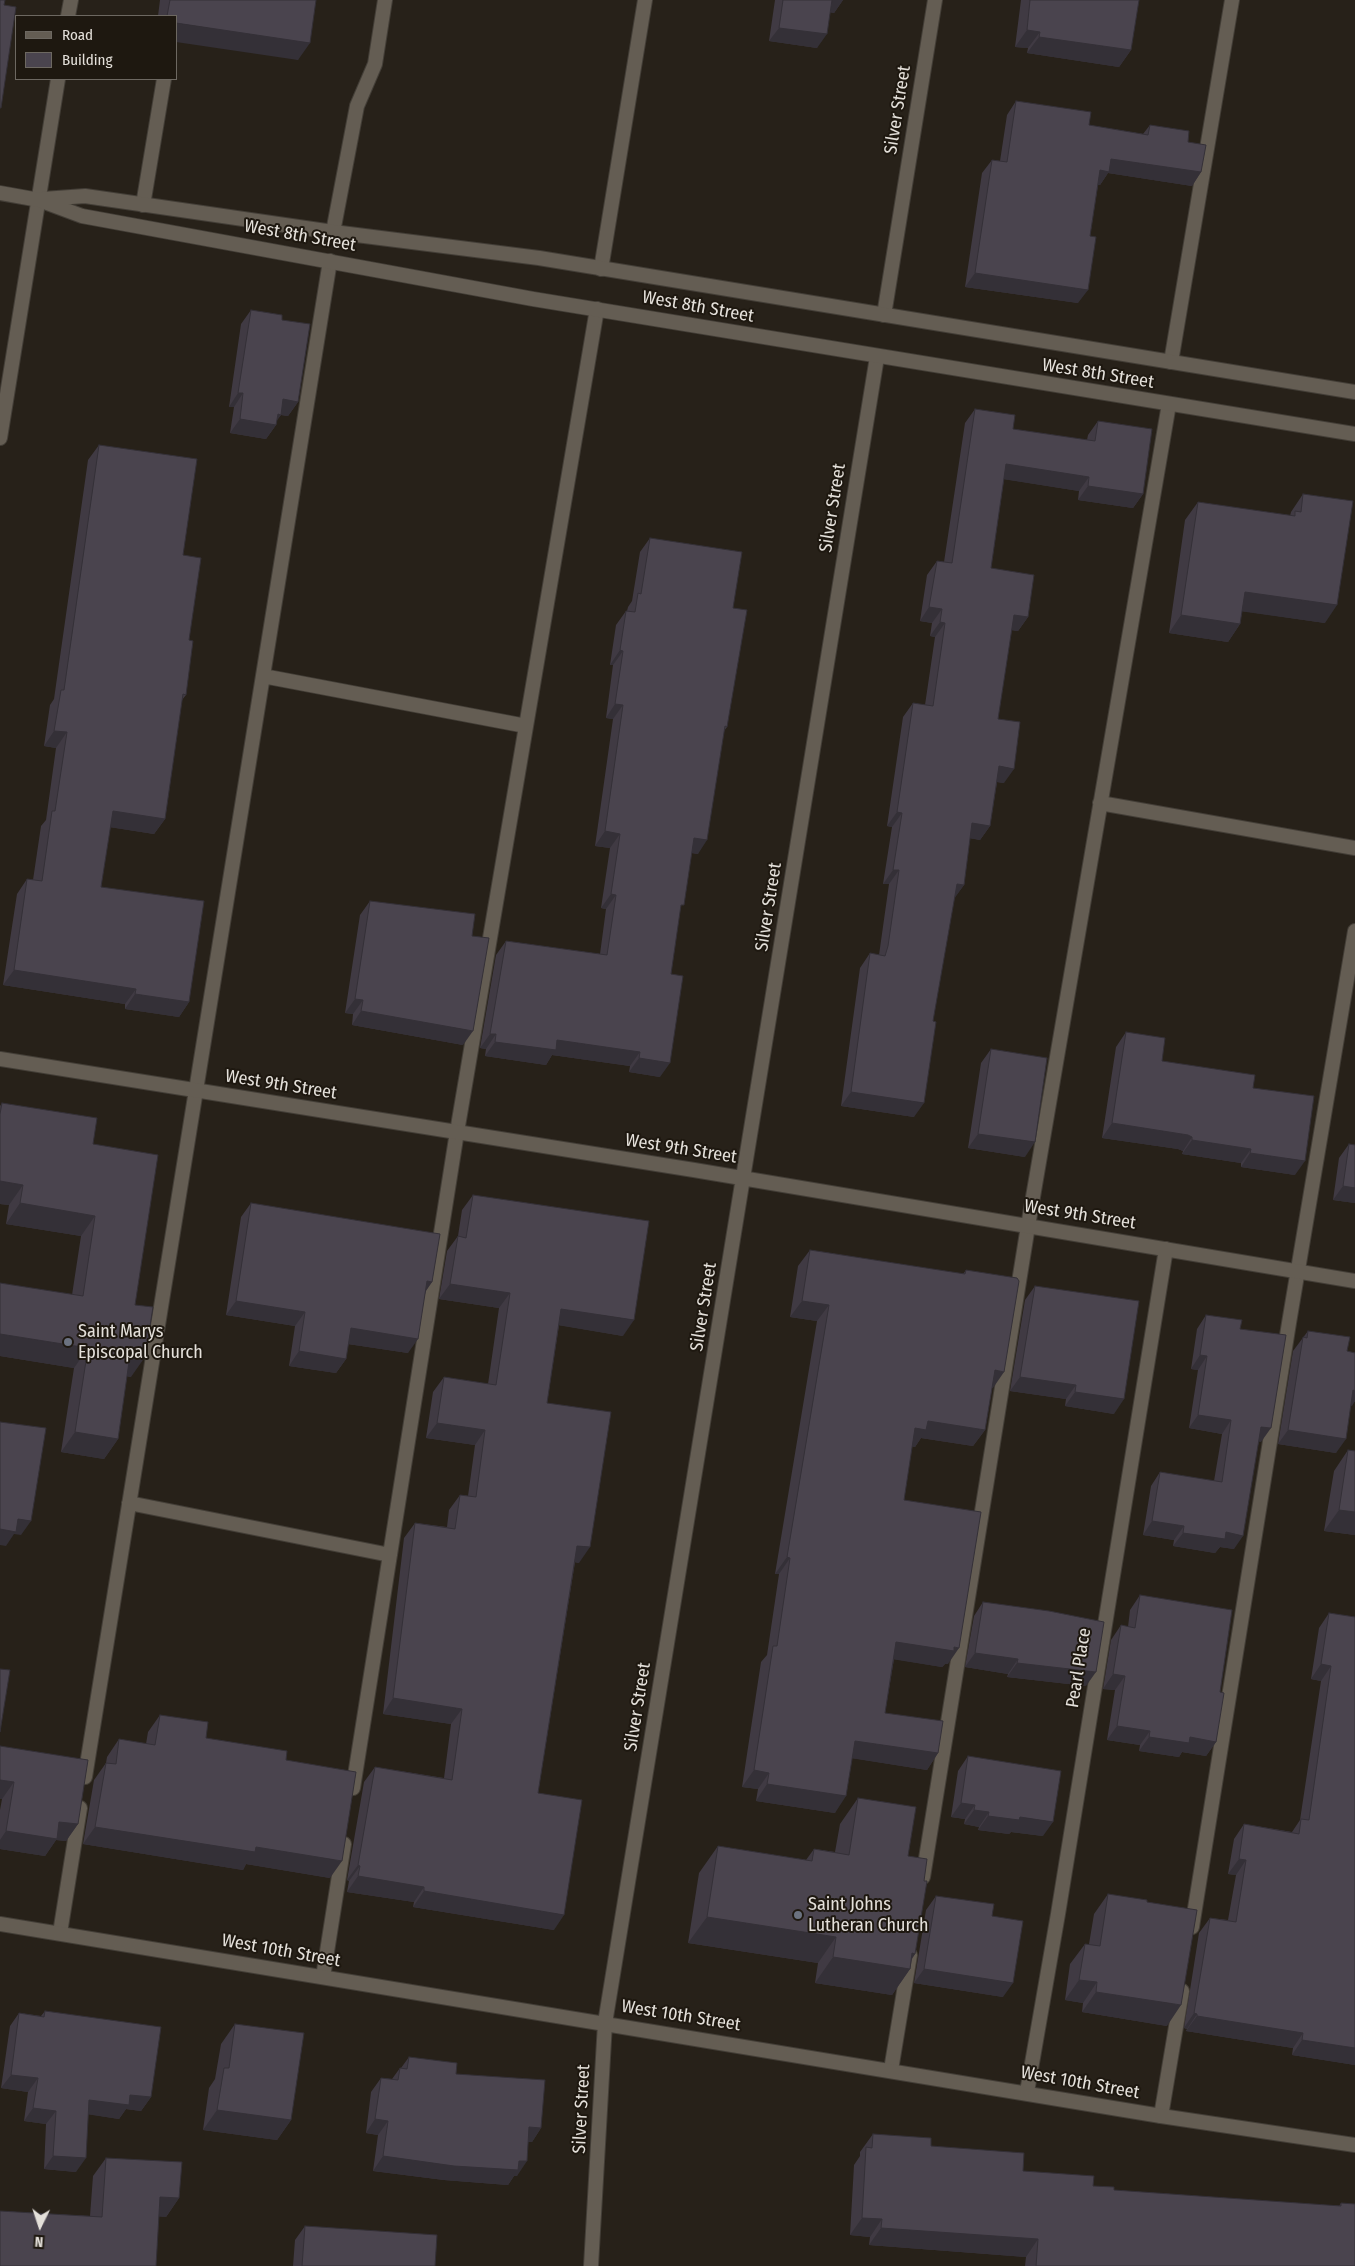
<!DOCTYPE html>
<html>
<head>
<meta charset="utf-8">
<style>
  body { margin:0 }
  #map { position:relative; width:1355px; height:2266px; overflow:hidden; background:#272119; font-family:"Fira Sans Condensed",sans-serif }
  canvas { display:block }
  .legend { position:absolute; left:15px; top:15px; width:162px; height:65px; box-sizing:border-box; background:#1e1810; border:1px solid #6d6861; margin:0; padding:6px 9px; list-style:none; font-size:15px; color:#e4e0da }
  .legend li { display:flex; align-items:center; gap:10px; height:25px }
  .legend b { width:25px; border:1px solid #6d6861 }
  .north { position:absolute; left:15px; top:2201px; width:50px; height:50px; -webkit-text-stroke:4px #1e1810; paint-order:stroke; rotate:184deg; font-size:14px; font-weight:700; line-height:20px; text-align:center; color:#e4e0da }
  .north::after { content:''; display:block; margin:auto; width:18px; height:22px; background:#e4e0da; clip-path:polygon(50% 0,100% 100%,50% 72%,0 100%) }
</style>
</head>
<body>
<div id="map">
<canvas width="1355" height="2266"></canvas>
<ul class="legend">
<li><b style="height:6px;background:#645d53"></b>Road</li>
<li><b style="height:14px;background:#4a444e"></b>Building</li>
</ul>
<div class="north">N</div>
</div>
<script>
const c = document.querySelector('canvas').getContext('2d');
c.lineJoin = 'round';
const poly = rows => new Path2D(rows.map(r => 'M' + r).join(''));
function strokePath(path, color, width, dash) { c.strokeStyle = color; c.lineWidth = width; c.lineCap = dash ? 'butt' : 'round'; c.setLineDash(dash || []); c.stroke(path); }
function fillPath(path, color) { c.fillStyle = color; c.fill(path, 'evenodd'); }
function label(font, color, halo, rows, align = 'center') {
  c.font = font + ' "Fira Sans Condensed",sans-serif'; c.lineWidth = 4; c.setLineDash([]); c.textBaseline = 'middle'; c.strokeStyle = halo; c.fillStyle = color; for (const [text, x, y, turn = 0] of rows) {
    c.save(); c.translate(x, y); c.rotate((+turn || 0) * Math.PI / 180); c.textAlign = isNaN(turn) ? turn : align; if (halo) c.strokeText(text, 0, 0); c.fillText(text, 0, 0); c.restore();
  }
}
const service = poly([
  [143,205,164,79],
  [333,232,357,106,375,64,385,0],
  [601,269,645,0],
  [1171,362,1232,0],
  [263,676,526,726],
  [1100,803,1355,848],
  [129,1503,390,1555],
  [85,1777,330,261],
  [353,1788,457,1132,597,309],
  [923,1877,1028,1226,1169,404],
  [1192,1927,1289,1323,1355,931],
  [60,1933,80,1808],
  [323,1977,344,1844],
  [891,2070,910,1955],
  [1161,2116,1182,1991]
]);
const minor = poly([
  [68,16,71,0],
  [884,315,935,0],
  [0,438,58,79],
  [0,1059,694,1170,1355,1281],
  [0,1924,1161,2116,1355,2145],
  [1027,2092,1058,1914,1166,1249],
  [591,2266,605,2023,877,357]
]);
const tertiary = poly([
  [0,193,39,200,82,216,533,299,1355,434],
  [43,199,85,196,333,232,539,258,1355,392]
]);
strokePath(service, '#433e37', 16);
strokePath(minor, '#433e37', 16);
strokePath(tertiary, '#433e37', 16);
strokePath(service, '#645d53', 14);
strokePath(minor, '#645d53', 14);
strokePath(tertiary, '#645d53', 14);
fillPath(poly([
  [160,0,316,0,298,60,176,16,158,16],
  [775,0,843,0,834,13,830,12,817,48,769,41],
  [1021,0,1139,0,1131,50,1119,67,1027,53,1028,48,1015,47],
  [1016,101,1089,125,1143,134,1150,125,1188,142,1201,172,1192,186,1108,173,1100,185,1098,185,1090,236,1078,303,965,287,982,173,992,160,1000,161,1007,115],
  [251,310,298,402,288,416,281,415,277,420,276,425,266,439,230,433,234,407,229,407,241,324],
  [975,409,1013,429,1087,440,1088,435,1098,421,1143,494,1133,508,1078,500,1079,491,1004,479,991,568,1028,617,1018,631,1011,630,998,719,1004,783,997,782,990,826,980,840,970,838,964,885,954,898,914,1117,841,1106,860,968,870,953,879,955,889,884,883,884,892,827,887,826,903,717,913,703,925,705,935,637,930,636,932,623,920,621,927,575,937,561,944,562,965,423],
  [99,445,183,555,189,640,186,695,182,700,165,819,154,834,110,827,101,887,189,1002,179,1017,125,1009,125,1004,3,985,17,894,27,879,33,880,41,826,46,820,56,748,44,746,50,705,54,699,88,460],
  [1303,494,1325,623,1242,611,1240,624,1228,642,1169,633,1185,520,1198,502,1290,516,1291,512],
  [650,538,733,608,727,727,724,731,698,854,692,853,680,911,671,974,660,1077,629,1072,630,1066,552,1055,546,1065,485,1056,486,1049,480,1048,496,955,506,941,600,954,606,909,601,908,610,848,595,846,613,719,606,718,613,665,610,665,616,625,626,611,627,611,628,607,632,601,640,552],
  [370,901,463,1045,352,1025,353,1014,345,1013,360,915],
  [1126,1032,1162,1061,1253,1088,1295,1175,1241,1167,1241,1163,1182,1154,1183,1151,1178,1149,1102,1138,1116,1047],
  [991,1049,1025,1157,968,1148,981,1063],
  [2,1103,93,1144,135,1305,131,1377,127,1376,118,1439,104,1459,61,1452,74,1368,0,1356,0,1283,72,1295,81,1236,6,1224,9,1205,0,1204,0,1106],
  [1349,1144,1355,1203,1333,1200,1339,1158],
  [473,1195,623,1336,559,1325,547,1403,579,1563,575,1562,538,1793,554,1930,413,1907,414,1902,347,1892,349,1881,347,1880,364,1782,375,1767,444,1778,451,1724,383,1714,404,1538,415,1523,447,1527,449,1510,460,1495,468,1496,475,1445,426,1438,433,1392,444,1377,488,1384,499,1308,439,1299,447,1251,458,1236,462,1210],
  [251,1203,432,1282,426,1291,408,1353,348,1344,346,1359,336,1373,289,1366,295,1326,226,1315,241,1217],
  [810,1250,963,1274,966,1270,993,1388,992,1388,985,1430,973,1446,921,1438,915,1447,912,1446,904,1500,948,1664,945,1664,942,1667,894,1659,885,1713,938,1753,927,1770,852,1758,835,1813,756,1801,758,1789,742,1787,761,1662,767,1655,779,1574,775,1574,817,1321,790,1317,798,1266],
  [1035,1286,1114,1414,1065,1406,1066,1399,1010,1391,1025,1300],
  [1206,1315,1240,1329,1261,1442,1259,1441,1234,1549,1220,1547,1215,1553,1173,1546,1174,1540,1143,1535,1151,1486,1160,1472,1214,1481,1222,1434,1189,1428,1198,1370,1191,1369,1197,1329],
  [1308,1331,1347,1351,1355,1353,1355,1401,1351,1406,1336,1453,1278,1444,1293,1351],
  [1348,1450,1355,1451,1355,1535,1324,1531,1334,1471],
  [1140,1595,1220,1692,1216,1742,1206,1756,1182,1752,1179,1757,1139,1751,1140,1745,1107,1740,1115,1690,1103,1689,1111,1640,1121,1625,1128,1627,1130,1610],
  [983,1602,1086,1686,1007,1677,1008,1674,965,1667,974,1616],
  [1329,1613,1355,1617,1355,2065,1292,2055,1293,2048,1186,2031,1187,2029,1184,2028,1199,1933,1210,1918,1228,1920,1236,1875,1228,1874,1234,1839,1244,1824,1292,1832,1300,1820,1321,1681,1311,1679,1319,1628],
  [160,1715,206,1738,286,1760,330,1878,246,1864,243,1870,83,1844,94,1780,106,1763,107,1757,119,1739,146,1744,148,1732],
  [0,1746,78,1824,66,1841,56,1840,45,1856,0,1849,0,1810,2,1799],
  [968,1756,1043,1836,1011,1832,1009,1834,978,1830,979,1827,964,1824,965,1819,951,1817,958,1771],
  [858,1798,908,1856,924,1881,915,1954,912,1959,910,1969,892,1995,815,1983,818,1963,688,1943,699,1873,718,1846,806,1860,814,1849,835,1852,840,1824],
  [1108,1894,1147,1902,1167,2026,1082,2012,1083,2003,1065,2000,1070,1964,1085,1944,1089,1944,1094,1914],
  [936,1896,992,1916,1003,1997,914,1983,926,1910],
  [45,2011,151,2097,141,2111,126,2109,119,2119,88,2114,76,2172,44,2169,46,2124,24,2121,28,2092,1,2088,10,2026,19,2013,41,2016],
  [235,2024,291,2120,277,2140,203,2130,209,2088,215,2079,221,2044],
  [409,2057,456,2074,541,2128,532,2142,528,2142,517,2176,514,2176,508,2185,444,2180,373,2171,378,2135,366,2133,371,2092,381,2078,392,2079,400,2068,401,2068],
  [873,2134,931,2146,1023,2171,1114,2190,1339,2206,1341,2203,1355,2266,1025,2266,1026,2257,869,2245,870,2237,850,2235,854,2165,860,2156,860,2152],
  [106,2158,179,2198,166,2217,159,2216,0,2266,0,2211,90,2216,93,2176],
  [305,2226,435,2266,293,2266,295,2240]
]), '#403a43');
fillPath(poly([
  [831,0,843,0,834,13,823,11],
  [176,23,310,43,298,60,176,42],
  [779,28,827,34,817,48,769,41],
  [1027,30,1040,32,1028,48,1015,47],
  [1039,37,1131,50,1119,67,1027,53],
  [1111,159,1201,172,1192,186,1108,173,1100,185,1091,184,1100,170],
  [975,273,1088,290,1078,303,965,287],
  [238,393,243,393,234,407,229,407],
  [283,399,298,402,288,416,281,415,274,424,276,425,266,439,230,433,240,419],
  [1006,464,1089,477,1079,491,996,478],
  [1088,486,1143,494,1133,508,1078,500],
  [1245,592,1337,605,1325,623,1232,610],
  [929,607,942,609,932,623,920,621],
  [1014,615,1028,617,1018,631,1004,629],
  [1181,615,1240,624,1228,642,1169,633],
  [940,622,945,623,935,637,930,636],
  [620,650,623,651,613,665,610,665],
  [615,704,623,705,613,719,606,718],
  [54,731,67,732,56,748,44,746],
  [999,766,1014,769,1004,783,989,781],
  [113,811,165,819,154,834,102,826],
  [897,812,902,813,892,827,887,826],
  [972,823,990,826,980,840,962,837],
  [605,831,620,834,610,848,595,846],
  [694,838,707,840,698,854,685,852],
  [893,870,899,870,889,884,883,884],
  [957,884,964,885,954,899],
  [611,894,616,895,606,909,601,908],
  [14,970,136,989,125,1004,3,985],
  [135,994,189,1002,179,1017,125,1009],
  [355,999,363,1000,353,1014,345,1013],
  [361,1011,473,1031,463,1045,352,1025],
  [490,1034,496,1034,486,1049,480,1048],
  [557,1040,640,1052,630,1066,552,1055,546,1065,485,1056,495,1042],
  [639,1058,670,1063,660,1077,629,1072],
  [851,1092,924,1103,914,1117,841,1106],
  [1112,1123,1188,1135,1192,1137,1183,1151,1178,1149,1102,1138],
  [978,1134,1035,1142,1025,1157,968,1148],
  [1192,1140,1251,1149,1241,1163,1182,1154],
  [1250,1153,1305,1161,1295,1175,1241,1167],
  [0,1181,23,1185,9,1205,0,1204],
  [1343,1186,1355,1188,1355,1203,1333,1200],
  [20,1203,95,1216,81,1236,6,1224],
  [427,1281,432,1282,422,1296],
  [450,1284,510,1293,499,1308,439,1299],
  [236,1301,305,1312,295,1326,226,1315],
  [802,1301,829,1305,817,1321,790,1317],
  [561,1309,634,1320,623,1336,551,1324],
  [351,1328,418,1339,408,1353,341,1343],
  [0,1334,88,1348,74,1368,0,1356],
  [299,1351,346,1359,336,1373,289,1366],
  [130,1355,145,1357,131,1377,116,1375],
  [1200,1355,1207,1356,1198,1370,1191,1369],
  [995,1370,1004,1372,993,1388,983,1387],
  [1020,1377,1076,1385,1066,1399,1010,1391],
  [1353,1390,1355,1391,1355,1401,1352,1406,1343,1405],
  [1075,1392,1124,1399,1114,1414,1065,1406],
  [1198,1415,1231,1420,1222,1434,1189,1428],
  [928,1421,985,1430,973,1446,921,1438,915,1447,903,1445,915,1428],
  [437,1423,485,1430,475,1445,426,1438],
  [1261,1427,1271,1428,1261,1442,1251,1440],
  [1288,1430,1346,1439,1336,1453,1278,1444],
  [75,1432,118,1439,104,1459,61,1452],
  [1339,1510,1355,1512,1355,1535,1324,1531],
  [18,1519,31,1521,21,1535,14,1534,6,1546,0,1545,0,1529],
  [1152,1521,1184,1526,1174,1540,1143,1535],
  [1226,1532,1243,1536,1234,1549,1220,1547,1215,1553,1173,1546,1183,1533],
  [577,1546,590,1547,579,1563,567,1561],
  [787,1557,790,1558,779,1574,775,1574],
  [896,1642,954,1647,959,1648,948,1664,945,1664,942,1667,885,1658],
  [975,1653,1018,1659,1008,1674,965,1667],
  [1017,1663,1096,1672,1086,1686,1007,1677],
  [1321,1664,1331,1666,1321,1681,1311,1679],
  [1113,1674,1125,1676,1115,1690,1103,1689],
  [393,1698,462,1709,451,1724,383,1714],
  [1117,1726,1150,1731,1140,1745,1107,1740],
  [1149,1737,1190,1737,1216,1742,1206,1756,1182,1752,1179,1757,1139,1751],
  [855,1741,938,1753,927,1770,844,1757],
  [754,1770,769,1773,758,1789,742,1787],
  [0,1780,14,1782,2,1799,0,1799],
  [767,1784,846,1796,835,1813,756,1801],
  [961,1803,975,1805,965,1819,951,1817],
  [974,1810,989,1812,979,1827,964,1824],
  [988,1816,1020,1817,1053,1822,1043,1836,1011,1832,1009,1834,978,1830],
  [59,1822,78,1824,66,1841,56,1840,45,1856,0,1849,0,1840,6,1831],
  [95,1827,256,1847,342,1861,330,1878,246,1864,243,1870,83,1844],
  [1239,1859,1246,1860,1236,1875,1228,1874],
  [358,1865,360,1866,349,1881,347,1880],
  [358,1876,424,1887,414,1902,347,1892],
  [424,1891,564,1915,554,1930,413,1907],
  [707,1917,836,1937,818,1963,688,1943],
  [912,1953,915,1954,905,1968,910,1969,892,1995,815,1983,833,1957],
  [924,1969,1013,1983,1003,1997,914,1983],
  [1079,1980,1097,1982,1083,2003,1065,2000],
  [1096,1992,1181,2005,1167,2026,1082,2012],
  [1194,2013,1197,2014,1187,2029,1184,2028],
  [1197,2016,1303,2033,1293,2048,1186,2031],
  [1302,2040,1355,2048,1355,2065,1292,2055],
  [11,2075,38,2078,28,2092,1,2088],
  [130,2095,151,2097,141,2111,126,2109,119,2119,79,2113,89,2100],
  [33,2108,56,2111,46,2124,24,2121],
  [217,2110,291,2120,277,2140,203,2130],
  [375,2119,388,2121,378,2135,366,2133],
  [529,2127,541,2128,532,2142,519,2142],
  [53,2156,86,2158,76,2172,44,2169],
  [383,2156,519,2161,527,2161,517,2176,514,2176,508,2185,444,2180,373,2171],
  [160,2197,179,2198,166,2217,147,2216],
  [862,2218,882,2219,870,2237,850,2235],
  [881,2228,1038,2239,1026,2257,869,2245]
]), '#343037');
const building = poly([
  [0,0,5,0,4,5,16,7,1,108,0,108,0,0],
  [170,0,316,0,310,43,176,23,176,16,167,16,170,0],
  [783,0,832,0,827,34,779,28,783,0],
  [1030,0,1139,0,1131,50,1039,37,1040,32,1027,30,1030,0],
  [1016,101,1091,112,1089,125,1148,135,1150,125,1189,131,1188,142,1206,145,1201,172,1111,159,1109,172,1100,170,1090,236,1096,237,1088,290,975,273,992,160,1007,162,1016,101],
  [251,310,282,315,282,320,310,324,298,402,283,399,281,415,278,414,276,425,240,419,243,393,238,393,251,310],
  [975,409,1015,415,1013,429,1095,441,1098,421,1152,429,1143,494,1088,486,1089,477,1006,464,991,568,1034,575,1028,617,1014,615,998,719,1020,722,1014,769,999,766,990,826,972,823,964,885,957,884,933,1021,936,1022,924,1103,851,1092,870,953,885,956,888,946,899,870,893,870,902,813,897,812,913,703,933,706,945,623,940,622,942,609,929,607,937,561,952,563,975,409],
  [99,445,197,459,183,555,201,558,189,640,193,641,186,695,183,694,165,819,113,811,101,887,204,901,189,1002,135,994,136,989,14,970,27,879,42,881,52,811,55,811,67,732,54,731,61,690,64,690,99,445],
  [1303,494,1353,501,1337,605,1245,592,1240,624,1181,615,1198,502,1295,516,1295,511,1301,512,1303,494],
  [650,538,742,552,733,608,747,610,727,727,725,726,707,840,694,838,684,905,681,905,671,974,683,976,670,1063,639,1058,640,1052,557,1040,556,1050,495,1042,496,1034,490,1034,506,941,607,955,616,895,611,894,620,834,605,831,623,705,615,704,623,651,620,650,626,611,635,612,638,593,641,594,650,538],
  [370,901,475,914,472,936,489,938,473,1031,361,1011,363,1000,355,999,370,901],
  [1126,1032,1165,1038,1162,1061,1255,1075,1253,1088,1314,1096,1305,1161,1250,1153,1251,1149,1192,1140,1192,1137,1188,1135,1112,1123,1126,1032],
  [991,1049,1047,1058,1035,1142,978,1134,991,1049],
  [2,1103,97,1118,93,1144,158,1155,135,1305,153,1307,145,1357,130,1355,118,1439,75,1432,88,1348,0,1334,0,1283,83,1296,95,1216,20,1203,23,1185,0,1181,0,1114,2,1103],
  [1349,1144,1355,1145,1355,1188,1343,1186,1349,1144],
  [473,1195,649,1221,634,1320,561,1309,547,1403,611,1412,590,1547,577,1546,538,1793,582,1800,564,1915,424,1891,424,1887,358,1876,360,1866,358,1865,375,1767,452,1780,462,1709,393,1698,415,1523,455,1529,460,1495,476,1497,485,1430,437,1423,444,1377,496,1385,510,1293,450,1284,458,1236,466,1238,473,1195],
  [251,1203,440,1234,432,1282,427,1281,418,1339,351,1328,346,1359,299,1351,305,1312,236,1301,251,1203],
  [810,1250,965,1274,966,1270,1017,1278,1019,1281,1004,1372,995,1370,985,1430,928,1421,926,1430,915,1428,904,1500,981,1512,959,1648,954,1647,954,1651,896,1642,885,1713,943,1721,938,1753,855,1741,846,1796,767,1784,769,1773,754,1770,773,1646,777,1646,790,1558,787,1557,829,1305,802,1301,810,1250],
  [1035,1286,1139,1301,1124,1399,1075,1392,1076,1385,1020,1377,1035,1286],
  [1206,1315,1242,1320,1240,1329,1286,1335,1271,1428,1261,1427,1243,1536,1226,1532,1225,1539,1183,1533,1184,1526,1152,1521,1160,1472,1222,1482,1231,1420,1198,1415,1207,1356,1200,1355,1206,1315],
  [1308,1331,1350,1337,1347,1351,1355,1353,1355,1391,1353,1390,1346,1439,1288,1430,1303,1337,1307,1338,1308,1331],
  [0,1422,46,1428,31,1521,18,1519,16,1532,0,1529,0,1422],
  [1348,1450,1355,1451,1355,1512,1339,1510,1348,1450],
  [1140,1595,1232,1610,1220,1692,1224,1693,1216,1742,1190,1737,1189,1743,1149,1737,1150,1731,1117,1726,1125,1676,1113,1674,1121,1625,1135,1628,1140,1595],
  [983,1602,1049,1611,1104,1622,1096,1672,1017,1663,1018,1659,975,1653,983,1602],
  [1329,1613,1355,1617,1355,2048,1302,2040,1303,2033,1197,2016,1197,2014,1194,2013,1210,1918,1236,1922,1246,1860,1239,1859,1244,1824,1299,1834,1301,1819,1309,1820,1331,1666,1321,1664,1329,1613],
  [0,1669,10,1670,0,1732,0,1669],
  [160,1715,208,1722,206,1738,287,1751,286,1760,356,1772,342,1861,256,1847,255,1852,95,1827,106,1763,116,1764,119,1739,155,1745,160,1715],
  [0,1746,88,1760,78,1824,59,1822,57,1839,6,1831,14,1782,0,1780,0,1746],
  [968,1756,1061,1771,1053,1822,1020,1817,1019,1820,988,1816,989,1812,974,1810,975,1805,961,1803,968,1756],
  [858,1798,916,1807,908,1856,927,1859,924,1881,927,1881,915,1954,912,1953,910,1969,833,1957,836,1937,707,1917,718,1846,812,1861,814,1849,849,1855,858,1798],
  [1108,1894,1147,1900,1147,1902,1197,1910,1181,2005,1096,1992,1097,1982,1079,1980,1085,1944,1100,1946,1108,1894],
  [936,1896,994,1904,992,1916,1023,1921,1013,1983,924,1969,936,1896],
  [45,2011,161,2027,151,2097,130,2095,129,2105,89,2100,86,2158,53,2156,56,2111,33,2108,38,2078,11,2075,19,2013,44,2017,45,2011],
  [235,2024,304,2033,291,2120,217,2110,224,2068,229,2068,235,2024],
  [409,2057,457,2063,456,2074,545,2080,541,2128,529,2127,527,2161,519,2161,518,2170,454,2166,383,2156,388,2121,375,2119,381,2078,398,2080,400,2068,407,2069,409,2057],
  [873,2134,931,2138,931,2146,1024,2153,1023,2171,1094,2176,1093,2186,1114,2187,1114,2190,1341,2206,1341,2203,1355,2204,1355,2266,1036,2266,1038,2239,881,2228,882,2219,862,2218,866,2147,872,2148,873,2134],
  [106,2158,182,2162,179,2198,160,2197,156,2266,0,2266,0,2211,102,2217,106,2158],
  [305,2226,437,2235,435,2266,302,2266,305,2226]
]);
fillPath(building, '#4a444e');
strokePath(building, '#343037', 1);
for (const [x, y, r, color] of [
  [68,1342,5,"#6b7280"],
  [798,1915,5,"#6b7280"]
]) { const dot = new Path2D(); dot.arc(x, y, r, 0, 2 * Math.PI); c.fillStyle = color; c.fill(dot); strokePath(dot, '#1e1810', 2); }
label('18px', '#e4e0da', '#1e1810', [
  ["Silver Street",898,110,-81],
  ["West 8th Street",300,236,10],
  ["West 8th Street",698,307,10],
  ["West 8th Street",1098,374,9],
  ["Silver Street",833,508,-81],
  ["Silver Street",769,907,-81],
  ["West 9th Street",281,1085,9],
  ["West 9th Street",681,1149,9],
  ["West 9th Street",1080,1215,9],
  ["Silver Street",704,1307,-81],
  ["Pearl Place",1079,1668,-81],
  ["Silver Street",638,1707,-81],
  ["West 10th Street",281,1951,10],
  ["West 10th Street",681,2016,9],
  ["West 10th Street",1080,2083,10],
  ["Silver Street",582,2109,-87]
]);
label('18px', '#e4e0da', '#1e1810', [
  ["Saint Marys",78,1332],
  ["Episcopal Church",78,1353],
  ["Saint Johns",808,1905],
  ["Lutheran Church",808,1926]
], 'left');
</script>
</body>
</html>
